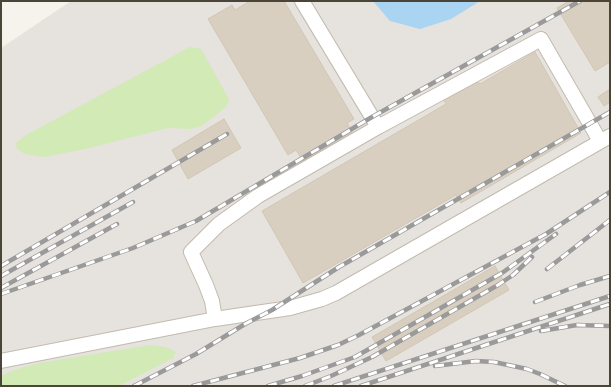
<!DOCTYPE html>
<html>
<head>
<meta charset="utf-8">
<style>
  body { margin:0 }
  #map { position:relative; width:611px; height:387px; overflow:hidden; background:#f6f3ec; font-family:Lato,sans-serif }
  canvas { display:block }
  .frame { position:absolute; inset:0; border:2px solid #4b4439; pointer-events:none }
</style>
</head>
<body>
<div id="map">
<canvas width="611" height="387"></canvas>
<div class="frame"></div>
</div>
<script>
const c = document.querySelector('canvas').getContext('2d');
c.lineJoin = 'round';
function fillPath(path, color) { c.fillStyle = color; c.fill(path, 'evenodd'); }
const poly = rows => new Path2D(rows.map(r => 'M' + r).join(''));
function strokePath(path, color, width, dash) { c.strokeStyle = color; c.lineWidth = width; c.lineCap = dash ? 'butt' : 'round'; c.setLineDash(dash || []); c.stroke(path); }
fillPath(poly([
  [71,1,610,1,610,386,1,386,1,48]
]), '#e6e2dd');
fillPath(poly([
  [190,47,201,49,229,99,227,106,202,126,190,129,168,128,85,149,44,157,25,154,17,149,16,143,26,135],
  [150,345,166,347,176,352,173,358,119,386,1,386,1,376,14,370,39,363]
]), '#d2eab5');
fillPath(poly([
  [373,1,480,1,451,19,420,29,390,21]
]), '#a9d4f2');
const building = poly([
  [250,1,284,1,354,119,347,123,352,132,303,161,296,150,288,155,208,19,232,5,235,10,250,1],
  [569,1,610,1,610,62,595,71,557,8,569,1],
  [535,52,581,133,461,203,456,195,303,283,262,211,446,104,443,99,475,80,480,84,535,52],
  [610,89,610,102,604,106,598,97,610,89],
  [224,119,241,148,188,179,172,150,224,119],
  [495,266,509,290,386,361,372,337,495,266]
]);
fillPath(building, '#d8cfc1');
strokePath(building, '#d3c7b4', 1);
const minor = poly([
  [378,127,541,39,600,141],
  [215,319,212,301,206,285,191,252,219,224,258,196,378,127,302,1],
  [1,361,215,319,290,308,322,299,336,293,610,136]
]);
strokePath(minor, '#c2bbae', 16);
strokePath(minor, '#fff', 14);
const rail = poly([
  [1,266,227,134],
  [547,269,610,220],
  [1,276,133,202],
  [1,288,117,224],
  [1,294,133,248,196,221,372,117,580,1],
  [535,302,580,285,610,276],
  [541,331,577,325,610,326],
  [435,366,476,361,494,362,527,369,540,374,565,386],
  [134,386,196,354,245,324,272,310,339,267,610,112],
  [193,386,300,358,338,345,359,335,546,234,610,192],
  [268,386,302,376,355,357,502,273,556,234],
  [305,386,331,376,372,357,498,285,513,275,532,257],
  [334,386,610,296],
  [361,386,610,304]
]);
strokePath(rail, '#9a9a9a', 4.5);
strokePath(rail, '#fff', 3, [9]);
</script>
</body>
</html>
